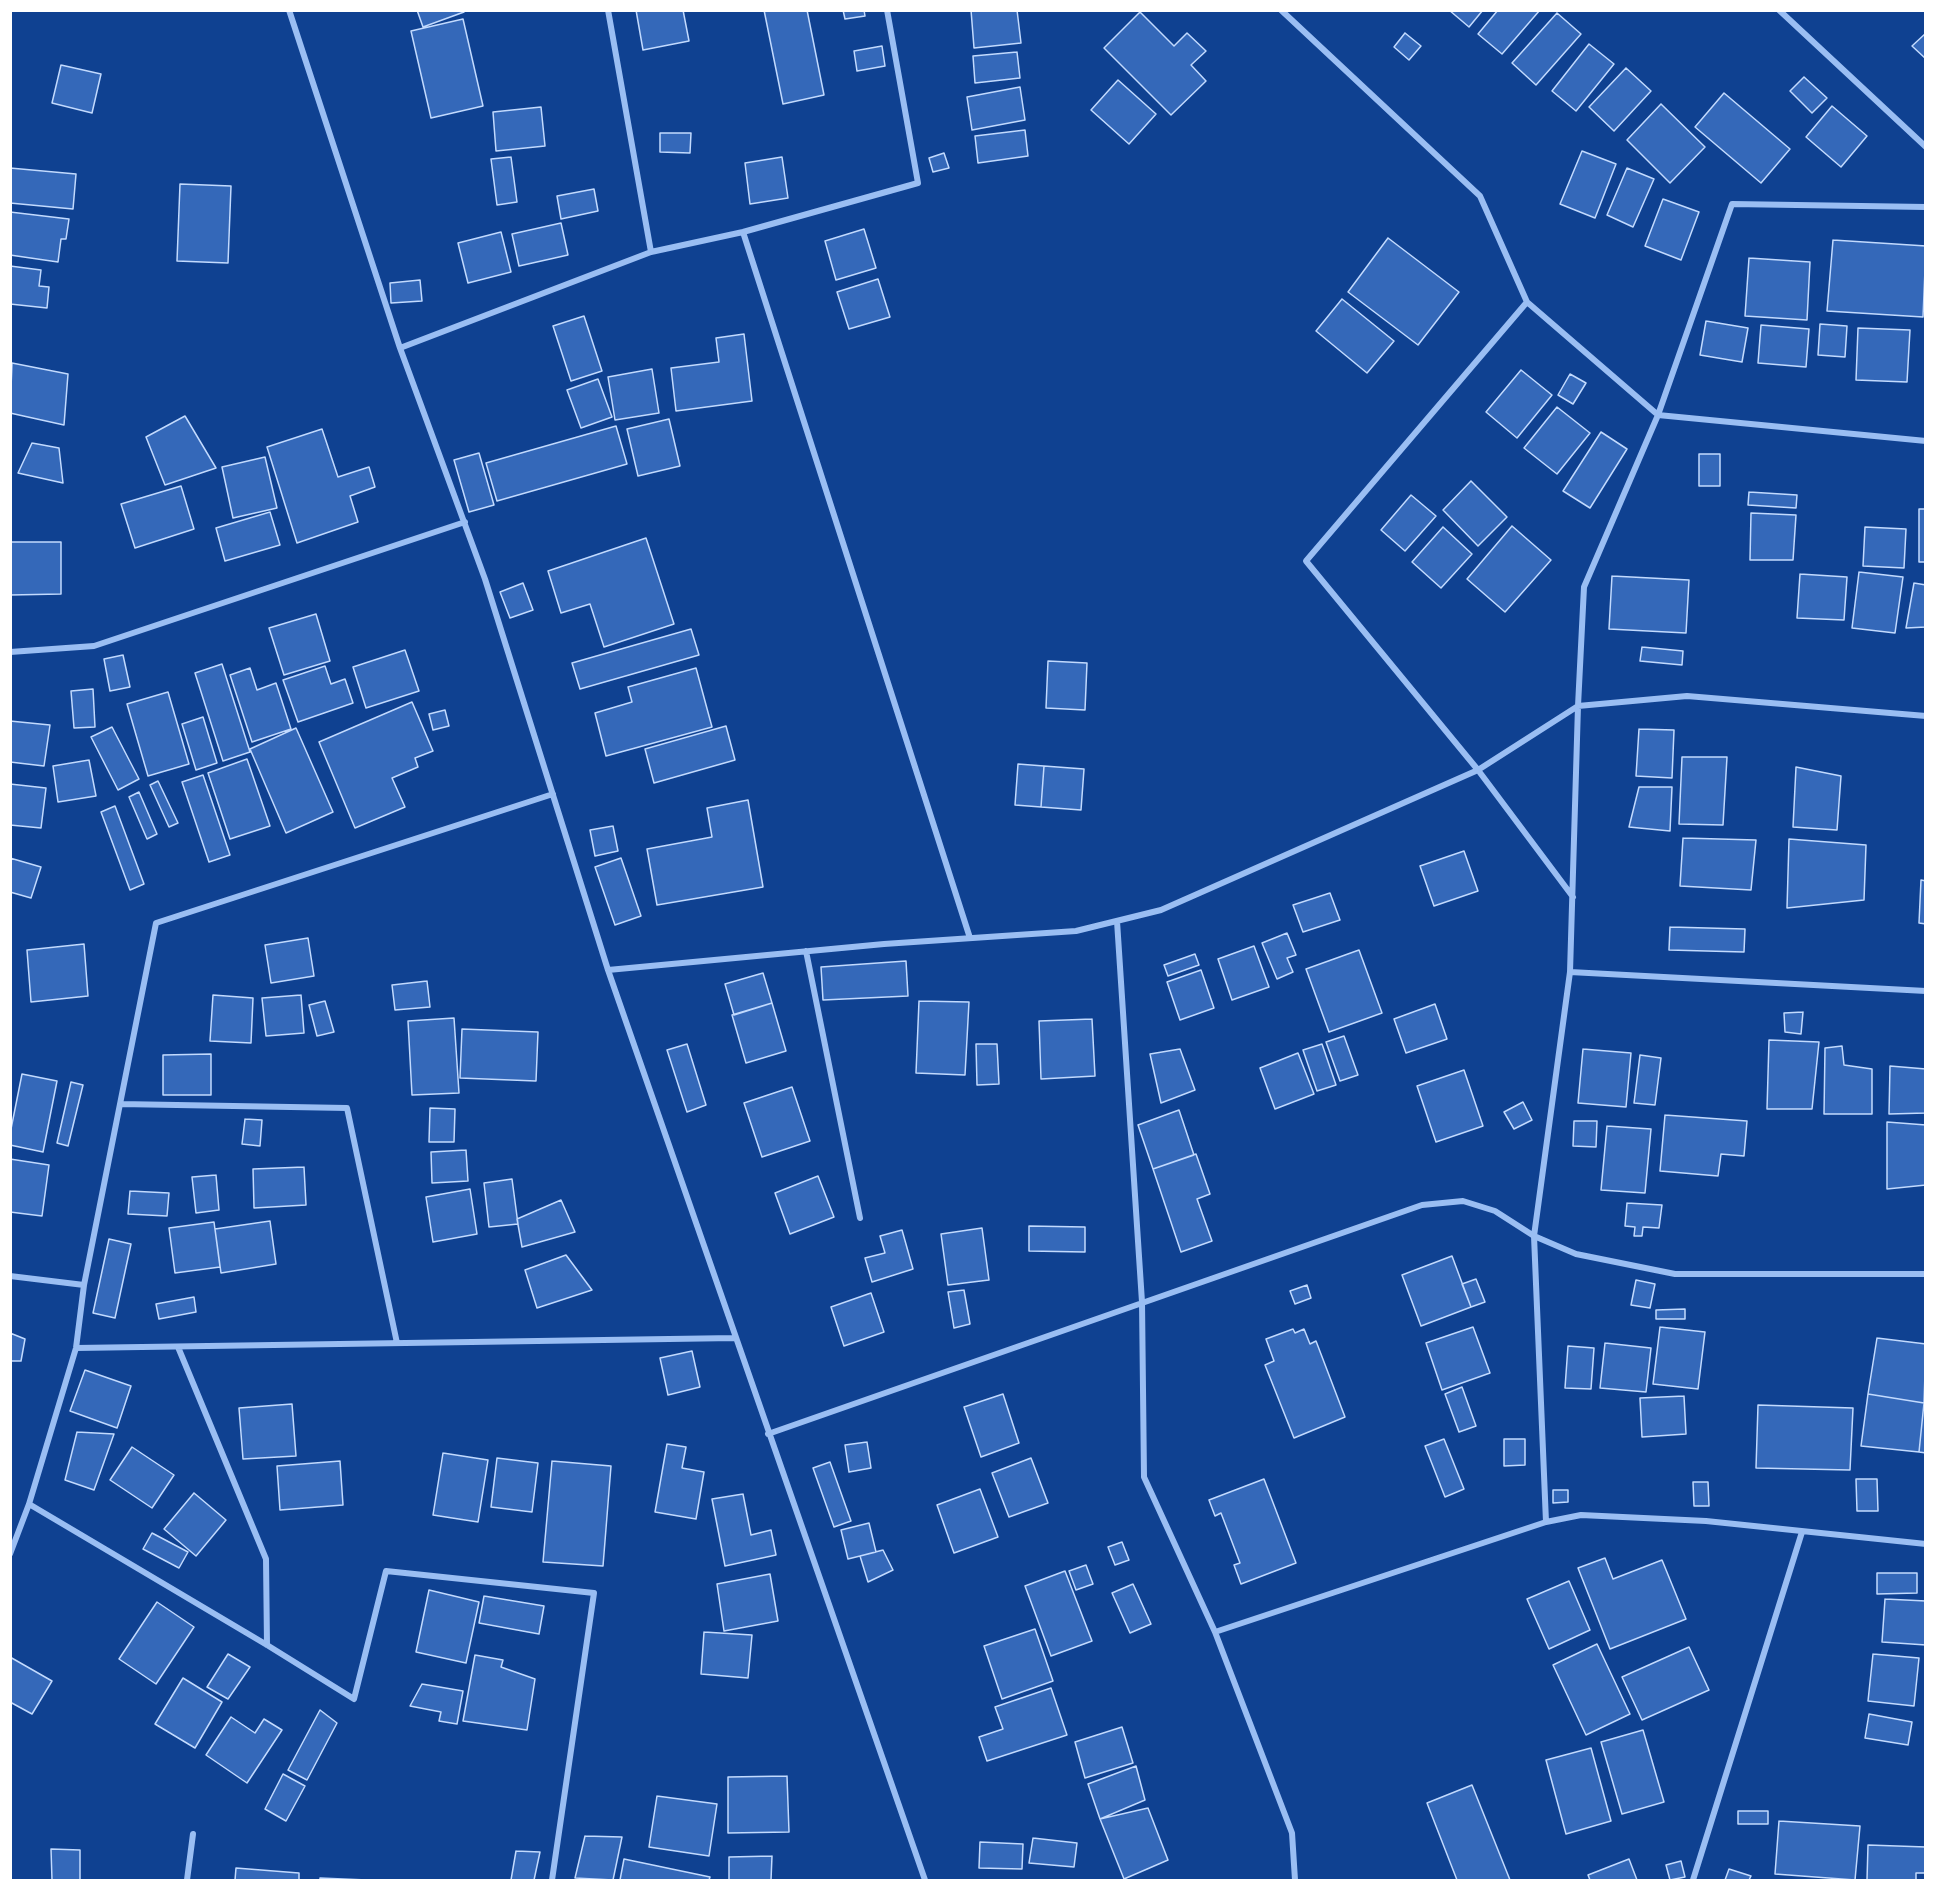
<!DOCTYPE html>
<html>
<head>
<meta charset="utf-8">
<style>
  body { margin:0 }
  #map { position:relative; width:1936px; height:1891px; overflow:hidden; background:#0f4191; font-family:Rubik,sans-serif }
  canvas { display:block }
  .frame { position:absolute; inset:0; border:12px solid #fff; pointer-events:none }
</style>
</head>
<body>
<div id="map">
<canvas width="1936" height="1891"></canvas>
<div class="frame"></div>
</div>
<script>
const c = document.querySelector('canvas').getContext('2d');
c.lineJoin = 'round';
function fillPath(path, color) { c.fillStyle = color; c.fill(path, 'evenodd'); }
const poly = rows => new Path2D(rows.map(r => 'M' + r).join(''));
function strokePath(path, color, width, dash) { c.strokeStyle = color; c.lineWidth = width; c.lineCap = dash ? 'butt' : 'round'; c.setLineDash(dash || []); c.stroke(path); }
const building = poly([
  [417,10,463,10,464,12,423,27,417,10],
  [636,10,683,10,689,41,643,50,636,10],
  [764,10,807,10,824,95,783,104,764,10],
  [843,10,864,10,865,16,845,19,843,10],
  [971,10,1017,10,1021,43,974,48,971,10],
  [1449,10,1483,10,1469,27,1449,10],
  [1498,10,1540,10,1502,54,1478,34,1498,10],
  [1140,12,1174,46,1187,33,1206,51,1191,65,1206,81,1171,115,1104,48,1140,12],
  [1557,13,1581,34,1536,85,1512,63,1557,13],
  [463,19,483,106,431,118,411,31,463,19],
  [1405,33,1421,46,1409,60,1394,47,1405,33],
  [1926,33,1926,59,1912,46,1926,33],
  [1589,44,1614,64,1576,111,1552,91,1589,44],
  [882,46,885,66,857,71,854,51,882,46],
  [1017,52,1020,78,975,83,973,56,1017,52],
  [61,65,101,74,92,113,52,103,61,65],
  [1626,68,1651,91,1614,131,1589,107,1626,68],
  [1804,77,1827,98,1812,113,1790,91,1804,77],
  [1118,80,1156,114,1129,144,1091,110,1118,80],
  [1020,87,1025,120,972,130,967,97,1020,87],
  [1724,93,1790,149,1761,183,1695,127,1724,93],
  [1661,104,1705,147,1670,183,1627,140,1661,104],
  [1832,106,1867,136,1841,167,1806,137,1832,106],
  [541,107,545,146,496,151,493,112,541,107],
  [1025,130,1028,156,978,163,975,136,1025,130],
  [660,133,691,133,690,153,660,152,660,133],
  [1582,151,1616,164,1595,218,1560,204,1582,151],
  [944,153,949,168,933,172,929,158,944,153],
  [511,157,517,202,497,205,491,159,511,157],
  [782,157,788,198,750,204,745,163,782,157],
  [10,168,76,174,73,209,10,203,10,168],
  [1627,168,1654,179,1633,227,1607,215,1627,168],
  [180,184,231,186,228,263,177,261,180,184],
  [594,189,598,211,561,219,557,196,594,189],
  [1663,199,1699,212,1681,260,1645,246,1663,199],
  [10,212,69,219,66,239,61,239,58,262,10,255,10,212],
  [561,223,568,255,519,266,512,234,561,223],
  [864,229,876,268,836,280,825,241,864,229],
  [501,232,511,272,468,283,458,243,501,232],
  [1388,238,1459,292,1418,345,1348,292,1388,238],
  [1833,240,1926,246,1923,317,1827,311,1833,240],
  [1749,258,1810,262,1807,320,1745,316,1749,258],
  [10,266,41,270,39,286,49,287,47,308,10,304,10,266],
  [878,279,890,317,849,329,837,292,878,279],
  [420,280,422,301,391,303,390,283,420,280],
  [1342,299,1394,341,1367,373,1316,331,1342,299],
  [584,316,602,371,571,381,553,326,584,316],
  [1706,321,1748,328,1742,362,1700,355,1706,321],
  [1820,324,1847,326,1845,357,1818,355,1820,324],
  [1761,325,1809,329,1806,367,1758,363,1761,325],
  [1858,328,1910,330,1907,382,1856,380,1858,328],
  [744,334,752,401,676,411,671,368,719,362,716,338,744,334],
  [12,363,68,374,64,425,10,413,12,363],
  [652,369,659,413,615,420,608,377,652,369],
  [1521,370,1552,395,1517,438,1486,412,1521,370],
  [1570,374,1586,383,1573,404,1558,395,1570,374],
  [598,379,612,417,581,428,567,390,598,379],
  [1557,407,1590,433,1557,474,1524,448,1557,407],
  [185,416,216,468,165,485,146,437,185,416],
  [669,419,680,466,638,476,627,429,669,419],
  [616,426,627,464,497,501,486,463,616,426],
  [322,429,338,477,369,467,375,487,350,496,358,522,297,543,267,447,322,429],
  [1601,432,1627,449,1590,508,1563,491,1601,432],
  [32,443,59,448,63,483,18,473,32,443],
  [479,453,494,505,469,512,454,460,479,453],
  [1699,454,1720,454,1720,486,1699,486,1699,454],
  [265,457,277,508,233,518,222,467,265,457],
  [1471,481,1507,517,1478,546,1443,510,1471,481],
  [181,486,194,529,135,548,121,504,181,486],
  [1749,492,1797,495,1796,508,1748,505,1749,492],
  [1411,495,1436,516,1405,551,1381,530,1411,495],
  [1919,509,1926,509,1926,562,1919,562,1919,509],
  [270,512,280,545,225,561,216,528,270,512],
  [1751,513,1796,515,1793,560,1750,560,1751,513],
  [1512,526,1551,560,1505,612,1467,579,1512,526],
  [1443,527,1472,554,1441,588,1412,562,1443,527],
  [1865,527,1906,529,1904,568,1863,566,1865,527],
  [646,538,674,624,604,647,590,604,561,613,548,571,646,538],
  [10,542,61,542,61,594,10,595,10,542],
  [1859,572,1903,577,1895,633,1852,628,1859,572],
  [1800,574,1847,577,1844,620,1797,618,1800,574],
  [1612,576,1689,580,1686,633,1609,629,1612,576],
  [523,583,533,610,510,618,500,592,523,583],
  [1914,583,1926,585,1926,627,1906,628,1914,583],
  [316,614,330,661,284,675,269,628,316,614],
  [691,629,699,655,580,689,572,663,691,629],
  [1642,647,1683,651,1682,665,1640,661,1642,647],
  [405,650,419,691,366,708,353,667,405,650],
  [123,655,130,687,110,691,104,659,123,655],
  [1048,661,1087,663,1085,710,1046,708,1048,661],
  [222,664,250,752,223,761,195,673,222,664],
  [325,666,331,684,345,679,353,703,298,722,283,680,325,666],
  [250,668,257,690,276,683,291,729,252,742,230,675,250,668],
  [696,668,712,727,606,756,595,713,632,702,628,687,696,668],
  [93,689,95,727,74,728,71,691,93,689],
  [168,692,189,764,148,776,127,704,168,692],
  [412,702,433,751,415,758,418,767,392,778,405,807,355,828,319,742,412,702],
  [445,710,449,726,433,730,429,714,445,710],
  [203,717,217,763,196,770,182,724,203,717],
  [10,721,50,725,44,766,10,762,10,721],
  [726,726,735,760,654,783,645,749,726,726],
  [112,727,139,779,118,790,91,737,112,727],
  [296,728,333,812,286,833,250,749,296,728],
  [1639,729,1674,730,1672,778,1636,776,1639,729],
  [1682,757,1727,757,1723,825,1679,824,1682,757],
  [247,759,270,826,230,839,208,773,247,759],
  [89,760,96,796,58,802,53,766,89,760],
  [1018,764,1044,766,1041,807,1015,805,1018,764],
  [1044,766,1084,769,1081,810,1041,807,1044,766],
  [1796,767,1841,776,1837,830,1793,827,1796,767],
  [203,775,230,855,209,862,182,782,203,775],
  [158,781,178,823,169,827,150,785,158,781],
  [10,784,46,788,41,828,10,825,10,784],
  [1639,787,1672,787,1670,831,1629,827,1639,787],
  [139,792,157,834,147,839,129,797,139,792],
  [748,800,763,887,657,905,647,849,712,837,707,808,748,800],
  [115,806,144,884,130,890,101,812,115,806],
  [613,826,618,851,595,856,590,830,613,826],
  [1683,838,1756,840,1751,890,1680,886,1683,838],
  [1789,839,1866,845,1864,900,1787,908,1789,839],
  [1464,851,1478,891,1434,906,1420,866,1464,851],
  [10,858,41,867,31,898,10,892,10,858],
  [621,858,641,916,615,925,595,867,621,858],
  [1921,880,1926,881,1926,924,1919,923,1921,880],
  [1330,893,1340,920,1303,932,1293,905,1330,893],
  [1670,927,1745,929,1744,952,1669,950,1670,927],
  [1287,933,1296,955,1287,958,1293,972,1277,979,1262,943,1287,933],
  [308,938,314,976,271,983,265,945,308,938],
  [84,944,88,996,31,1002,27,950,84,944],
  [1254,946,1269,987,1232,1000,1218,959,1254,946],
  [1359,950,1382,1013,1329,1032,1306,969,1359,950],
  [1195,954,1199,965,1168,976,1164,965,1195,954],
  [906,961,908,996,823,1000,821,967,906,961],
  [1201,970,1214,1008,1180,1020,1167,982,1201,970],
  [763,973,772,1003,734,1015,725,984,763,973],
  [427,981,430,1007,395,1010,392,985,427,981],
  [213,995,253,998,251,1043,210,1041,213,995],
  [301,995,304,1033,266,1036,262,998,301,995],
  [325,1001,334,1032,317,1036,309,1005,325,1001],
  [919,1001,969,1002,965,1075,916,1073,919,1001],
  [772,1003,786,1051,746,1063,732,1015,772,1003],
  [1435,1004,1447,1039,1406,1053,1394,1019,1435,1004],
  [1803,1012,1801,1034,1785,1032,1784,1013,1803,1012],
  [454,1018,459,1093,412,1095,408,1021,454,1018],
  [1092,1019,1095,1076,1041,1079,1039,1021,1092,1019],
  [462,1029,538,1032,536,1081,460,1078,462,1029],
  [1344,1036,1358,1075,1340,1081,1326,1042,1344,1036],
  [1769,1040,1819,1042,1812,1109,1767,1109,1769,1040],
  [687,1044,706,1105,687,1112,667,1050,687,1044],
  [976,1044,997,1044,999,1084,977,1085,976,1044],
  [1322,1044,1336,1085,1317,1091,1303,1050,1322,1044],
  [1842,1046,1844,1065,1872,1069,1872,1114,1824,1114,1825,1048,1842,1046],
  [1180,1049,1195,1090,1161,1103,1150,1054,1180,1049],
  [1583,1049,1631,1053,1626,1107,1578,1103,1583,1049],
  [1298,1053,1314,1094,1275,1109,1260,1068,1298,1053],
  [211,1054,211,1095,163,1095,163,1055,211,1054],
  [1640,1055,1661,1058,1655,1105,1634,1103,1640,1055],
  [1890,1066,1926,1069,1926,1113,1889,1114,1890,1066],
  [1464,1070,1483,1126,1436,1142,1417,1086,1464,1070],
  [22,1074,57,1081,43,1152,10,1145,10,1134,22,1074],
  [71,1082,83,1085,68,1146,57,1143,71,1082],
  [792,1087,810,1141,762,1157,744,1103,792,1087],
  [1523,1102,1532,1120,1514,1129,1504,1112,1523,1102],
  [430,1108,455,1109,454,1142,429,1142,430,1108],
  [1179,1110,1194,1155,1153,1169,1138,1125,1179,1110],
  [1665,1115,1747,1121,1744,1156,1721,1154,1718,1176,1660,1171,1665,1115],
  [245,1119,262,1120,260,1146,242,1144,245,1119],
  [1574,1121,1597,1121,1596,1147,1573,1146,1574,1121],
  [1887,1122,1926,1125,1926,1185,1887,1189,1887,1122],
  [1607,1126,1651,1129,1645,1193,1601,1190,1607,1126],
  [466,1150,468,1181,432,1183,431,1152,466,1150],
  [1196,1154,1210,1194,1197,1199,1212,1241,1181,1252,1153,1169,1196,1154],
  [10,1159,49,1165,42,1216,10,1212,10,1159],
  [304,1167,306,1205,254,1208,253,1169,304,1167],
  [216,1175,219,1210,196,1213,192,1177,216,1175],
  [818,1176,834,1217,790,1234,775,1193,818,1176],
  [512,1179,518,1224,489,1227,484,1183,512,1179],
  [470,1189,477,1234,433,1242,426,1197,470,1189],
  [130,1191,169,1193,167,1216,128,1214,130,1191],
  [561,1200,575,1232,522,1247,517,1219,561,1200],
  [1627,1203,1662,1205,1659,1228,1643,1227,1642,1236,1634,1236,1635,1227,1625,1226,1627,1203],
  [270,1221,276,1264,221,1273,215,1229,270,1221],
  [214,1222,220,1267,175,1273,169,1228,214,1222],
  [1029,1226,1085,1227,1085,1252,1029,1251,1029,1226],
  [982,1228,989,1280,948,1285,941,1234,982,1228],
  [902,1230,913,1269,872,1282,865,1258,885,1253,880,1236,902,1230],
  [109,1239,131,1244,115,1318,93,1313,109,1239],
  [566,1255,592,1290,537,1308,525,1270,566,1255],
  [1452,1256,1471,1307,1421,1326,1402,1275,1452,1256],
  [1476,1279,1485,1302,1471,1307,1462,1284,1476,1279],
  [1636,1280,1655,1284,1650,1308,1631,1305,1636,1280],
  [1307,1285,1311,1298,1295,1304,1290,1291,1307,1285],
  [964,1290,970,1324,954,1328,948,1292,964,1290],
  [871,1293,884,1332,844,1346,831,1307,871,1293],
  [194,1297,196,1312,159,1319,156,1304,194,1297],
  [1685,1309,1685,1319,1656,1319,1656,1310,1685,1309],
  [1473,1327,1490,1373,1442,1390,1426,1343,1473,1327],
  [1660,1327,1705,1332,1698,1389,1653,1384,1660,1327],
  [1293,1329,1295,1333,1304,1329,1310,1344,1316,1341,1345,1417,1294,1438,1265,1365,1274,1361,1266,1339,1293,1329],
  [10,1333,25,1339,21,1361,10,1361,10,1333],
  [1877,1338,1926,1344,1924,1403,1868,1394,1877,1338],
  [1605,1343,1651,1348,1646,1392,1600,1388,1605,1343],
  [1568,1346,1594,1348,1591,1389,1565,1388,1568,1346],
  [692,1351,700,1387,668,1395,660,1358,692,1351],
  [85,1370,131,1386,117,1428,70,1411,85,1370],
  [1462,1387,1476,1426,1459,1432,1445,1394,1462,1387],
  [1003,1394,1019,1443,981,1457,964,1407,1003,1394],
  [1868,1394,1924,1403,1919,1452,1861,1446,1868,1394],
  [1684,1396,1686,1434,1642,1437,1640,1398,1684,1396],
  [1924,1403,1926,1403,1926,1453,1919,1452,1924,1403],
  [292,1404,296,1456,243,1459,239,1408,292,1404],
  [1758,1405,1853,1408,1850,1470,1756,1468,1758,1405],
  [77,1432,114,1434,94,1490,65,1480,77,1432],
  [1444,1439,1464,1489,1445,1497,1425,1446,1444,1439],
  [1504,1439,1525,1439,1525,1465,1504,1466,1504,1439],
  [867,1442,871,1468,849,1472,845,1445,867,1442],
  [667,1444,686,1447,682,1468,704,1472,696,1519,655,1512,667,1444],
  [132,1447,174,1475,152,1508,110,1480,132,1447],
  [443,1453,488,1460,478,1522,433,1515,443,1453],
  [497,1458,538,1463,532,1512,491,1507,497,1458],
  [1031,1458,1048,1503,1009,1517,992,1473,1031,1458],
  [340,1461,343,1505,280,1510,277,1466,340,1461],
  [552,1461,611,1466,603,1566,543,1562,552,1461],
  [830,1462,851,1521,834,1527,813,1468,830,1462],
  [1264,1479,1296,1563,1241,1584,1234,1565,1240,1563,1221,1513,1215,1516,1209,1500,1264,1479],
  [1856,1479,1877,1479,1878,1511,1857,1511,1856,1479],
  [1693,1482,1708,1482,1709,1506,1694,1506,1693,1482],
  [980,1489,998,1537,954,1553,937,1505,980,1489],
  [1553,1490,1568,1490,1568,1502,1553,1503,1553,1490],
  [194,1493,226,1520,196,1556,164,1529,194,1493],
  [743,1494,751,1535,771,1530,776,1555,725,1566,712,1499,743,1494],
  [869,1523,876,1552,848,1559,841,1530,869,1523],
  [152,1533,188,1552,179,1568,143,1549,152,1533],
  [1122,1542,1129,1560,1115,1565,1108,1547,1122,1542],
  [883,1550,893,1570,868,1582,860,1556,883,1550],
  [1605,1558,1613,1579,1662,1560,1686,1619,1610,1649,1578,1568,1605,1558],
  [1086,1565,1093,1584,1076,1590,1069,1571,1086,1565],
  [1065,1571,1092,1641,1051,1656,1025,1586,1065,1571],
  [1877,1573,1917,1573,1917,1593,1877,1594,1877,1573],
  [770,1574,778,1621,724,1631,717,1584,770,1574],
  [1569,1581,1590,1630,1549,1649,1527,1599,1569,1581],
  [1133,1584,1151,1624,1130,1633,1112,1593,1133,1584],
  [429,1590,479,1602,466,1663,416,1652,429,1590],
  [484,1596,544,1606,539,1634,479,1623,484,1596],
  [1885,1599,1926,1601,1926,1645,1882,1642,1885,1599],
  [157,1602,194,1627,156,1684,119,1659,157,1602],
  [1035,1629,1053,1681,1002,1699,984,1646,1035,1629],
  [704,1632,752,1635,748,1678,701,1674,704,1632],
  [1597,1644,1630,1714,1586,1735,1553,1665,1597,1644],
  [1689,1647,1709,1690,1642,1720,1622,1677,1689,1647],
  [228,1654,250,1667,228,1699,207,1687,228,1654],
  [1873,1654,1919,1658,1914,1706,1868,1701,1873,1654],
  [475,1655,503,1660,501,1667,535,1679,527,1730,463,1721,475,1655],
  [10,1657,52,1681,32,1714,10,1702,10,1657],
  [183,1678,222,1702,195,1748,155,1724,183,1678],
  [422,1684,463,1691,457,1724,439,1721,441,1712,410,1706,422,1684],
  [1051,1688,1067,1735,987,1761,979,1737,1003,1729,995,1707,1051,1688],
  [320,1710,337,1723,307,1780,288,1770,320,1710],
  [1869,1714,1912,1722,1908,1745,1865,1738,1869,1714],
  [231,1717,255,1733,264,1719,282,1730,247,1783,206,1755,231,1717],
  [1122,1727,1133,1763,1085,1778,1075,1742,1122,1727],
  [1643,1730,1664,1802,1622,1814,1601,1742,1643,1730],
  [1591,1748,1611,1821,1566,1834,1546,1760,1591,1748],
  [1136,1766,1145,1800,1100,1819,1088,1784,1136,1766],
  [283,1774,305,1786,286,1821,265,1809,283,1774],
  [787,1776,789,1832,728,1833,728,1777,787,1776],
  [1472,1785,1510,1880,1457,1880,1427,1803,1472,1785],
  [657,1796,717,1804,709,1856,649,1847,657,1796],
  [1148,1808,1168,1860,1124,1879,1100,1819,1148,1808],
  [1738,1811,1768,1811,1768,1824,1738,1824,1738,1811],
  [1779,1821,1860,1826,1855,1880,1775,1874,1779,1821],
  [585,1836,622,1837,613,1880,575,1878,585,1836],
  [1033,1838,1077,1843,1074,1867,1029,1863,1033,1838],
  [980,1842,1023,1844,1022,1869,979,1868,980,1842],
  [1868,1845,1926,1847,1926,1873,1916,1873,1916,1880,1867,1880,1868,1845],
  [51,1849,80,1850,80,1880,52,1880,51,1849],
  [516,1851,540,1852,534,1880,511,1880,516,1851],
  [772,1856,771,1880,729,1880,729,1857,772,1856],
  [624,1859,710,1877,709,1880,620,1880,624,1859],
  [1629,1859,1637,1880,1590,1880,1588,1875,1629,1859],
  [1681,1861,1685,1877,1670,1880,1666,1865,1681,1861],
  [236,1868,299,1873,299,1880,235,1880,236,1868],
  [1729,1869,1751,1876,1749,1880,1725,1880,1729,1869],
  [320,1878,367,1880,320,1880,320,1878]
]);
fillPath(building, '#3468b9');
strokePath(building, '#c2dafe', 1.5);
strokePath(poly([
  [289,10,400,348,485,579,608,970,925,1880],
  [608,10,651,252],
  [1281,10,1480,196,1527,302],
  [1779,10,1926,147],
  [743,232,970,938],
  [400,348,651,252,743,232,918,183,887,10],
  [10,652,94,646,465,522],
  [1573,897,1478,770,1306,561,1527,302,1658,415,1926,441],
  [1117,921,1142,1302,1144,1477,1215,1632,1292,1833,1295,1880],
  [806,951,860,1218],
  [608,970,884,944,1076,931,1161,910,1478,770,1578,706,1687,696,1926,716],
  [1570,972,1926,991],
  [120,1104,347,1108,397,1343],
  [10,1276,84,1285],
  [178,1347,266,1559,267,1645],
  [76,1348,735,1338],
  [768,1434,1422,1205,1463,1201,1495,1211,1534,1236,1576,1254,1675,1274,1926,1274],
  [29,1504,267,1645,354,1699,386,1571,594,1593,552,1880],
  [1546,1522,1534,1236,1570,972,1578,706,1584,587,1658,415,1732,204,1926,207],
  [10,1554,29,1504,76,1348,84,1285,156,923,553,794],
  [1215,1632,1546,1522,1581,1515,1706,1521,1926,1544],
  [187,1880,193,1834],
  [1693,1880,1802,1532]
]), '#9abef3', 6);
</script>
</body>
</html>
